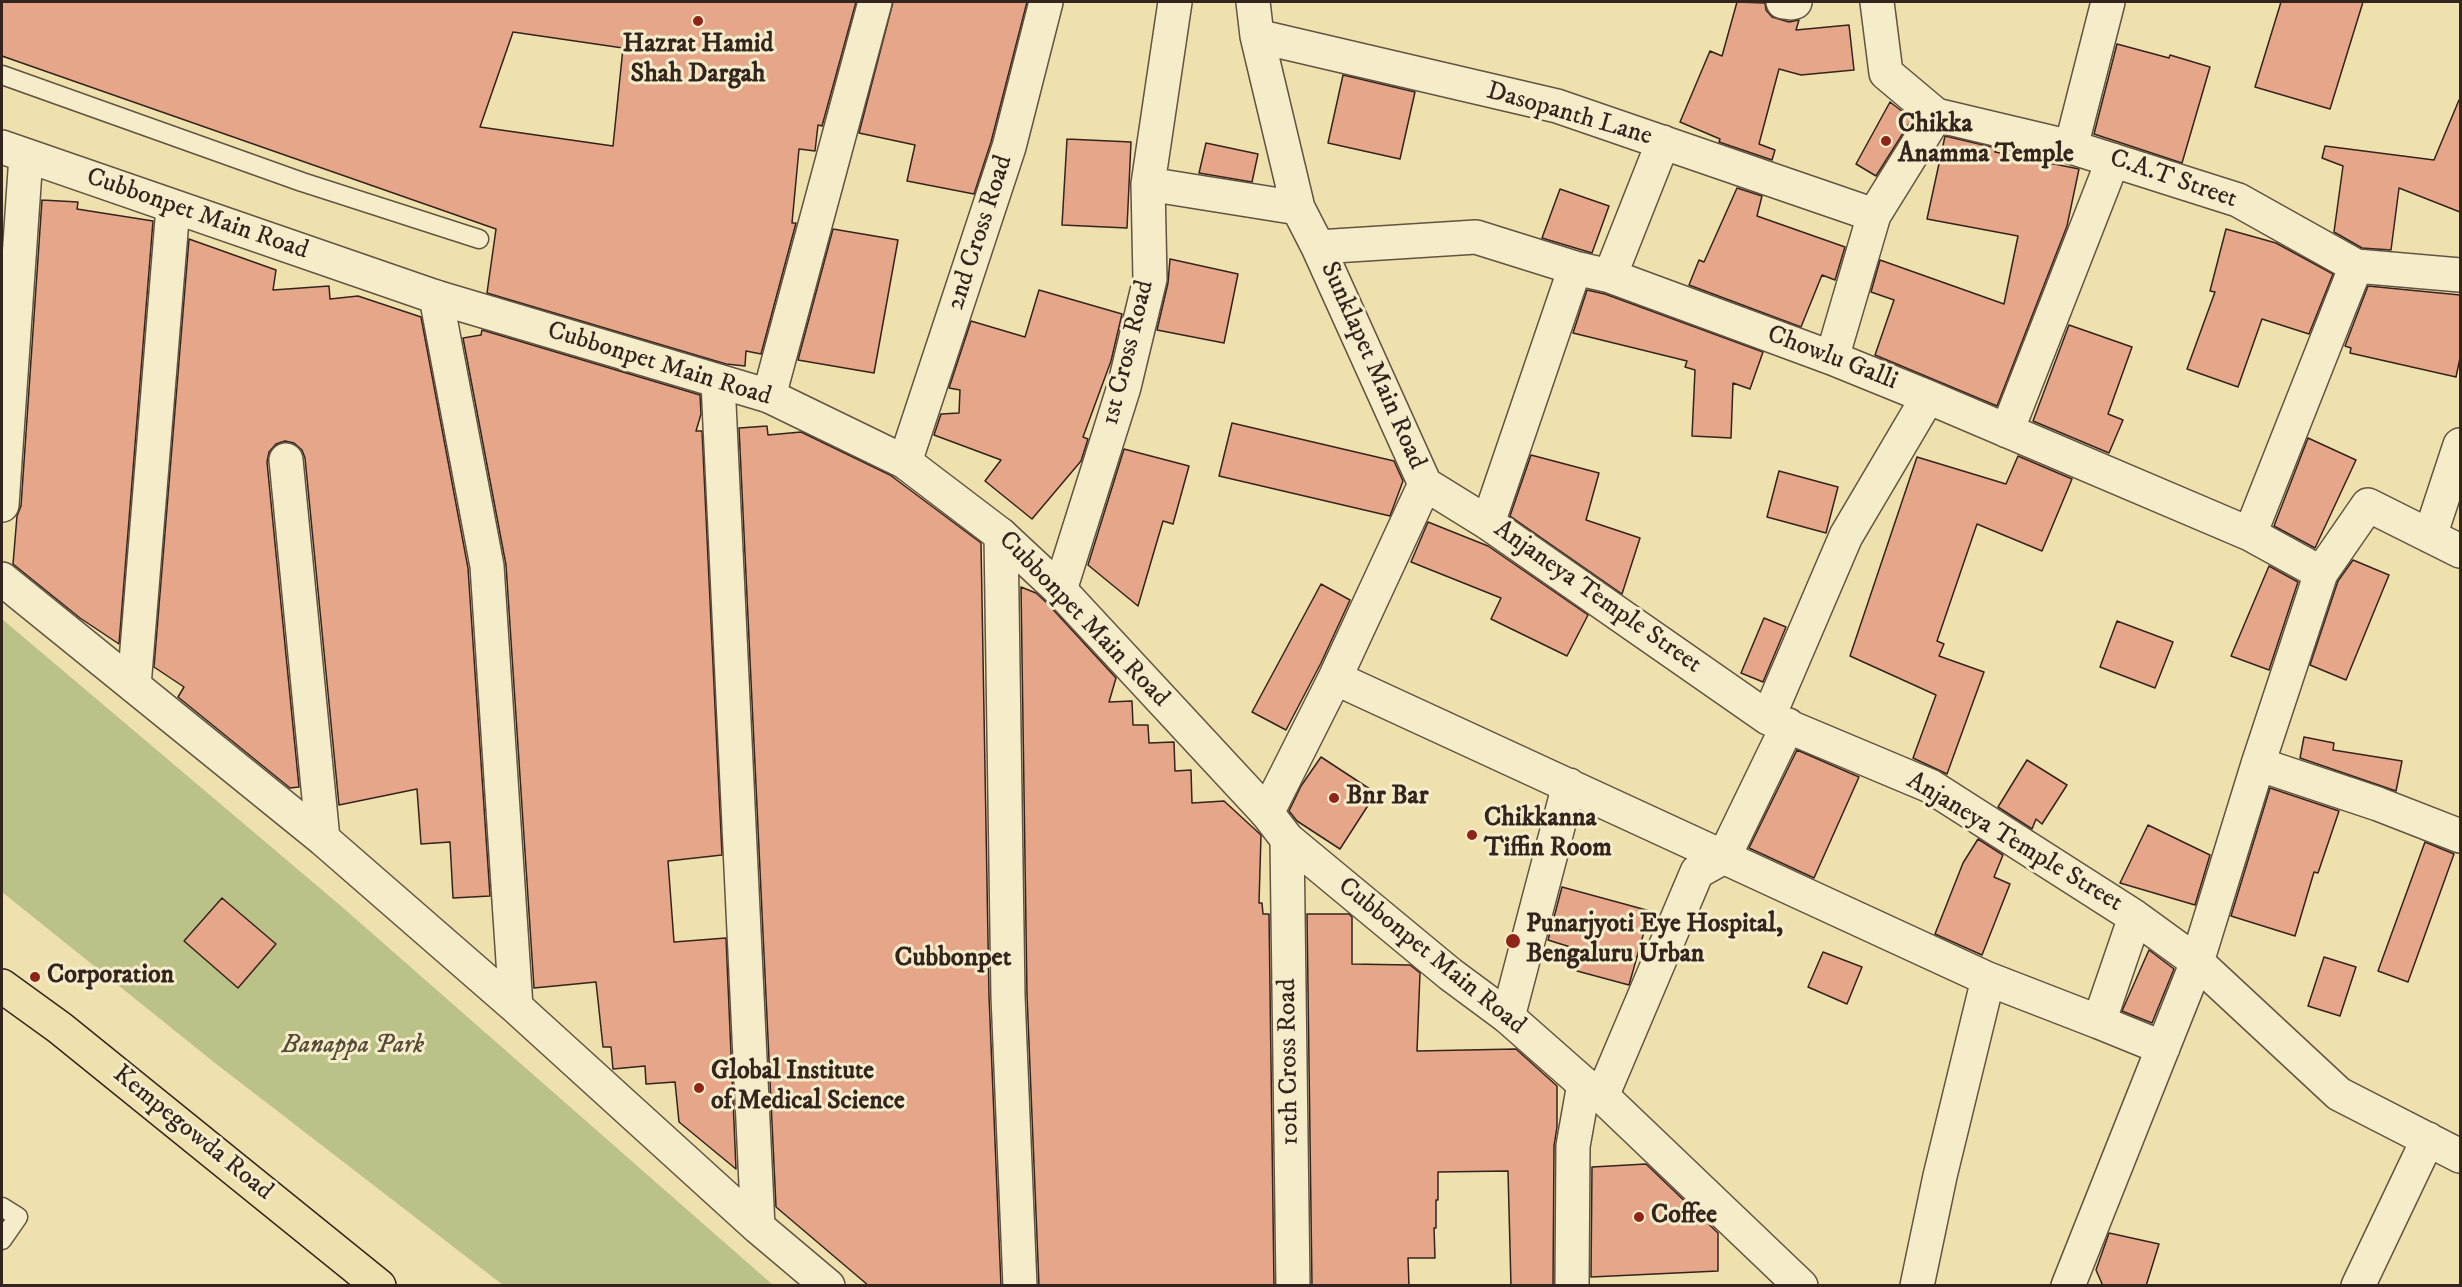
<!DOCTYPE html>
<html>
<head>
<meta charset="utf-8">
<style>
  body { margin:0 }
  #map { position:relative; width:2462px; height:1287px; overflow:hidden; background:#efe1ad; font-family:"IM FELL DW Pica",serif }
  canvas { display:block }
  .frame { position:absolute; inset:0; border:3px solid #33241e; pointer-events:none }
</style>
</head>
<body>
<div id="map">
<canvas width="2462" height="1287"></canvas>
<div class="frame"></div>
</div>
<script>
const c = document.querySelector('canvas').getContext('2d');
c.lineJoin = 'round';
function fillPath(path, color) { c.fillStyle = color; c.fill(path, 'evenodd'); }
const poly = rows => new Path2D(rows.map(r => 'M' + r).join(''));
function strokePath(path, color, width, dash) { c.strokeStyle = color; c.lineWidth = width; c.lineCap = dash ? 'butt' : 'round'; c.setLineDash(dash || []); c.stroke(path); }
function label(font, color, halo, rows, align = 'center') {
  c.font = font + ' "IM FELL DW Pica",serif'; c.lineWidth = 6; c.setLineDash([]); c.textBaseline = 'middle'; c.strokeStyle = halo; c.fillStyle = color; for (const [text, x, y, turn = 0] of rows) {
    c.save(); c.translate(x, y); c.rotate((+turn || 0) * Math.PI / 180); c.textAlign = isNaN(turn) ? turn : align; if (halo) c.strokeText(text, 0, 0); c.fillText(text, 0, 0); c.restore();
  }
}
fillPath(poly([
  [2,619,341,906,773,1285,503,1285,215,1063,2,892]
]), '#bbc288');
const building = poly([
  [2,2,856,2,822,126,818,125,815,151,799,149,792,223,796,223,761,354,746,351,745,366,726,364,487,293,496,229,2,56,2,2],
  [513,32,623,48,613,146,480,127,513,32],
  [893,2,1027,2,991,142,974,194,907,181,915,145,859,133,893,2],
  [1737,2,1765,3,1766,10,1772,17,1789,22,1799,20,1796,30,1849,25,1854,70,1801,75,1779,69,1759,144,1775,150,1772,160,1719,142,1720,139,1680,122,1710,51,1722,56,1737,2],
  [2281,2,2363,2,2330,109,2255,87,2281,2],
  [2117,44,2169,58,2170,55,2210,67,2182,163,2094,134,2117,44],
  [1343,75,1415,92,1400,159,1328,143,1343,75],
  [2459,100,2460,100,2460,212,2399,188,2391,250,2362,248,2334,232,2343,166,2322,158,2325,146,2434,160,2459,100],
  [1890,102,1912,119,1876,176,1856,164,1890,102],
  [1945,136,1996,148,1995,152,2079,169,2067,226,1997,406,1875,355,1894,300,1871,292,1880,260,2004,304,2018,236,1927,219,1945,136],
  [1067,139,1131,142,1127,228,1062,225,1067,139],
  [1206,143,1258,154,1252,182,1199,173,1206,143],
  [1737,188,1762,196,1757,216,1845,247,1835,280,1822,275,1801,327,1689,285,1699,260,1704,262,1737,188],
  [1560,189,1609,206,1592,253,1542,238,1560,189],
  [42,200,78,202,77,209,153,221,119,644,80,618,13,564,17,516,21,506,42,200],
  [833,229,898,240,874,373,798,360,833,229],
  [2226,229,2276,243,2333,274,2309,334,2262,319,2238,387,2187,369,2215,292,2210,291,2226,229],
  [189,239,276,270,273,290,329,286,330,299,358,296,421,317,468,568,490,896,453,898,450,842,421,844,417,789,339,805,305,458,302,450,294,443,285,441,276,444,269,452,267,462,299,787,290,788,178,697,184,687,154,667,189,239],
  [1170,259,1238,274,1224,343,1157,330,1168,283,1170,259],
  [2368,286,2460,295,2460,358,2456,377,2350,353,2351,348,2345,346,2368,286],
  [1039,290,1122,314,1111,361,1083,437,1088,439,1081,461,1032,519,985,481,1001,460,934,435,941,414,959,413,960,390,949,388,971,321,1025,337,1039,290],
  [1587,290,1605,294,1763,352,1750,389,1733,383,1731,438,1692,436,1695,370,1685,367,1687,361,1573,333,1587,290],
  [2069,325,2132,347,2108,414,2123,420,2109,453,2033,421,2069,325],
  [482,330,700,395,701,414,696,431,702,431,722,855,668,861,674,942,726,938,736,1169,679,1122,675,1082,646,1084,645,1066,613,1069,611,1047,603,1047,596,982,534,988,506,565,463,338,481,335,482,330],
  [1232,423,1394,461,1403,481,1390,516,1219,476,1232,423],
  [767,426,768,435,801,432,890,475,981,543,989,996,1001,1286,869,1286,776,1207,739,428,767,426],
  [2308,438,2356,460,2315,548,2274,526,2308,438],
  [1124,449,1189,466,1173,524,1163,521,1138,606,1088,565,1124,449],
  [1531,455,1599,473,1586,520,1640,538,1622,594,1510,516,1531,455],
  [2018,456,2072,479,2042,551,1977,524,1937,641,1944,644,1939,656,1984,672,1947,774,1913,758,1936,695,1850,656,1917,457,2006,484,2018,456],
  [1779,471,1838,487,1826,533,1767,517,1779,471],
  [1428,522,1488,546,1588,615,1567,656,1491,619,1501,598,1411,562,1428,522],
  [2353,560,2389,575,2346,680,2310,665,2338,581,2353,560],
  [2269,566,2298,582,2269,670,2231,656,2269,566],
  [1321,584,1350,600,1321,663,1286,730,1252,712,1321,584],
  [1021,587,1036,593,1047,603,1116,678,1109,702,1132,701,1133,725,1148,725,1149,743,1174,742,1175,771,1191,770,1192,803,1224,801,1261,835,1259,903,1262,903,1263,914,1269,914,1274,1286,1039,1286,1027,995,1021,587],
  [1764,618,1786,627,1763,682,1741,673,1764,618],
  [2117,621,2173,642,2155,688,2100,667,2117,621],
  [2304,737,2334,743,2333,750,2402,761,2396,791,2300,758,2304,737],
  [1797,750,1859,777,1814,878,1749,848,1797,750],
  [1321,757,1376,793,1340,849,1297,821,1289,811,1301,786,1321,757],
  [2027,760,2067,785,2042,824,2036,819,2032,829,1998,807,2027,760],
  [2270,788,2339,811,2318,873,2314,872,2295,936,2231,916,2270,788],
  [2148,825,2210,855,2195,905,2120,883,2148,825],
  [1978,839,2003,855,1994,877,2010,884,1982,955,1935,934,1963,863,1978,839],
  [2425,842,2454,854,2408,982,2378,971,2425,842],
  [1562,887,1650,911,1629,985,1577,971,1583,951,1548,940,1562,887],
  [222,898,276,944,238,988,184,941,222,898],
  [1307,914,1349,914,1352,917,1352,964,1410,965,1420,973,1417,1051,1516,1049,1557,1086,1557,1127,1554,1146,1553,1286,1511,1286,1508,1171,1438,1172,1438,1200,1436,1200,1436,1228,1434,1228,1435,1258,1408,1258,1409,1286,1312,1286,1307,914],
  [2149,950,2174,969,2152,1023,2122,1011,2149,950],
  [1823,952,1862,967,1847,1004,1808,987,1823,952],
  [2324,957,2356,967,2340,1016,2308,1006,2324,957],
  [1646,1164,1718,1233,1718,1271,1591,1277,1592,1167,1646,1164],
  [2109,1233,2159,1244,2146,1286,2103,1286,2096,1270,2109,1233]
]);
fillPath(building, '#e6a689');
strokePath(building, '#33241e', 1.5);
const service = poly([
  [2,75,302,182,479,239],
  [2,1207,18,1217,2,1240]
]);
const minor = poly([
  [1253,2,1257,36,1298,208,1318,247,1425,484,1335,678,1267,813],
  [1783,2,1791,3,1795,2],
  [1877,2,1886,73,1936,115,2071,147,2238,200,2356,266],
  [1257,36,1557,106,1874,215],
  [2071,147,2108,2],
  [1148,184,1298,208],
  [1318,247,1476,237,1575,268,1610,276,1832,358,1928,397,2250,534,2321,573],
  [1610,276,1663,142],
  [436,297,487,566,516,1007],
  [1832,358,1874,215,1936,115],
  [718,382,758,1227],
  [769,396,875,2],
  [2007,431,2113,160],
  [286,460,323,839],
  [905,462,1009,147,1046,2],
  [1425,484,1488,523,1768,718,1930,786,2135,917,2197,962,2339,1094,2460,1156],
  [2,505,26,156],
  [1488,523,1575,268],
  [2250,534,2356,266,2460,275],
  [1001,535,1008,996,1020,1286],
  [2430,536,2460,445],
  [2,579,323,839,516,1007,758,1227,828,1286],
  [1060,590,1124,387,1150,279,1148,184,1175,2],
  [1335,678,1988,979,2099,1022,2135,917],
  [134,686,173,207],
  [1768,718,1846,536,1928,397],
  [2258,764,2378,804,2460,836],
  [1287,839,1293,1286],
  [1508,1017,1569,785],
  [2099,1022,2163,1048],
  [1602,1096,1697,872,1724,857,1788,725],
  [1572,1286,1573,1146,1584,1084],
  [1917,1286,1940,1176,1988,979],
  [2068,1286,2197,962,2258,764,2321,573,2368,505,2460,551],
  [2358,1286,2428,1139]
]);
const tertiary = poly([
  [2,147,436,297,769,396,905,462,1001,535,1060,590,1267,813,1287,839,1450,974,1508,1017,1584,1084,1602,1096,1801,1286]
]);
const primary = poly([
  [2,986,60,1028,379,1286]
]);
strokePath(service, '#625342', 21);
strokePath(minor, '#625342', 36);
strokePath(tertiary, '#625342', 36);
strokePath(primary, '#33241e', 36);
strokePath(service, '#f5ecca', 18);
strokePath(minor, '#f5ecca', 33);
strokePath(tertiary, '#f5ecca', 33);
strokePath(primary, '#efe1ad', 33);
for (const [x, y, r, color] of [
  [698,21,6,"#8f2418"],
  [1886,141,6,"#8f2418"],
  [1334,798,6,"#8f2418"],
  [1472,835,6,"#8f2418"],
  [1513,941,8,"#8f2418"],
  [35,977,6,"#8f2418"],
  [699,1088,6,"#8f2418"],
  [1639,1217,6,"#8f2418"]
]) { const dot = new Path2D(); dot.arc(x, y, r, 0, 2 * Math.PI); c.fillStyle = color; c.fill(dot); strokePath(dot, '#f5ecca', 2); }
label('bold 26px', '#33241e', '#f5ecca', [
  ["Hazrat Hamid",698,46,"center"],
  ["Shah Dargah",698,76,"center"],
  ["Chikka",1898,126],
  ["Anamma Temple",1898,156],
  ["Bnr Bar",1346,798],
  ["Chikkanna",1484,820],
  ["Tiffin Room",1484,850],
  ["Punarjyoti Eye Hospital,",1526,926],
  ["Bengaluru Urban",1526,956],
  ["Corporation",47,977],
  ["Global Institute",711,1073],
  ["of Medical Science",711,1103],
  ["Coffee",1651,1217]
], 'left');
label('26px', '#33241e', '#f5ecca', [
  ["Dasopanth Lane",1569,115,16],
  ["C.A.T Street",2173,180,19],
  ["Cubbonpet Main Road",197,215,19],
  ["2nd Cross Road",981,233,-72],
  ["1st Cross Road",1129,353,-76],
  ["Chowlu Galli",1832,359,21],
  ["Cubbonpet Main Road",659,365,17],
  ["Sunklapet Main Road",1372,366,66],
  ["Anjaneya Temple Street",1597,598,35],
  ["Cubbonpet Main Road",1083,620,46],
  ["Anjaneya Temple Street",2014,843,31],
  ["Cubbonpet Main Road",1431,957,39],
  ["10th Cross Road",1290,1062,-91],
  ["Kempegowda Road",192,1134,39]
]);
label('italic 26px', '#554c38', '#f5ecca', [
  ["Banappa Park",353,1047]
]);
label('bold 27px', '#33241e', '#f5ecca', [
  ["Cubbonpet",953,959]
]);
</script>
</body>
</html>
